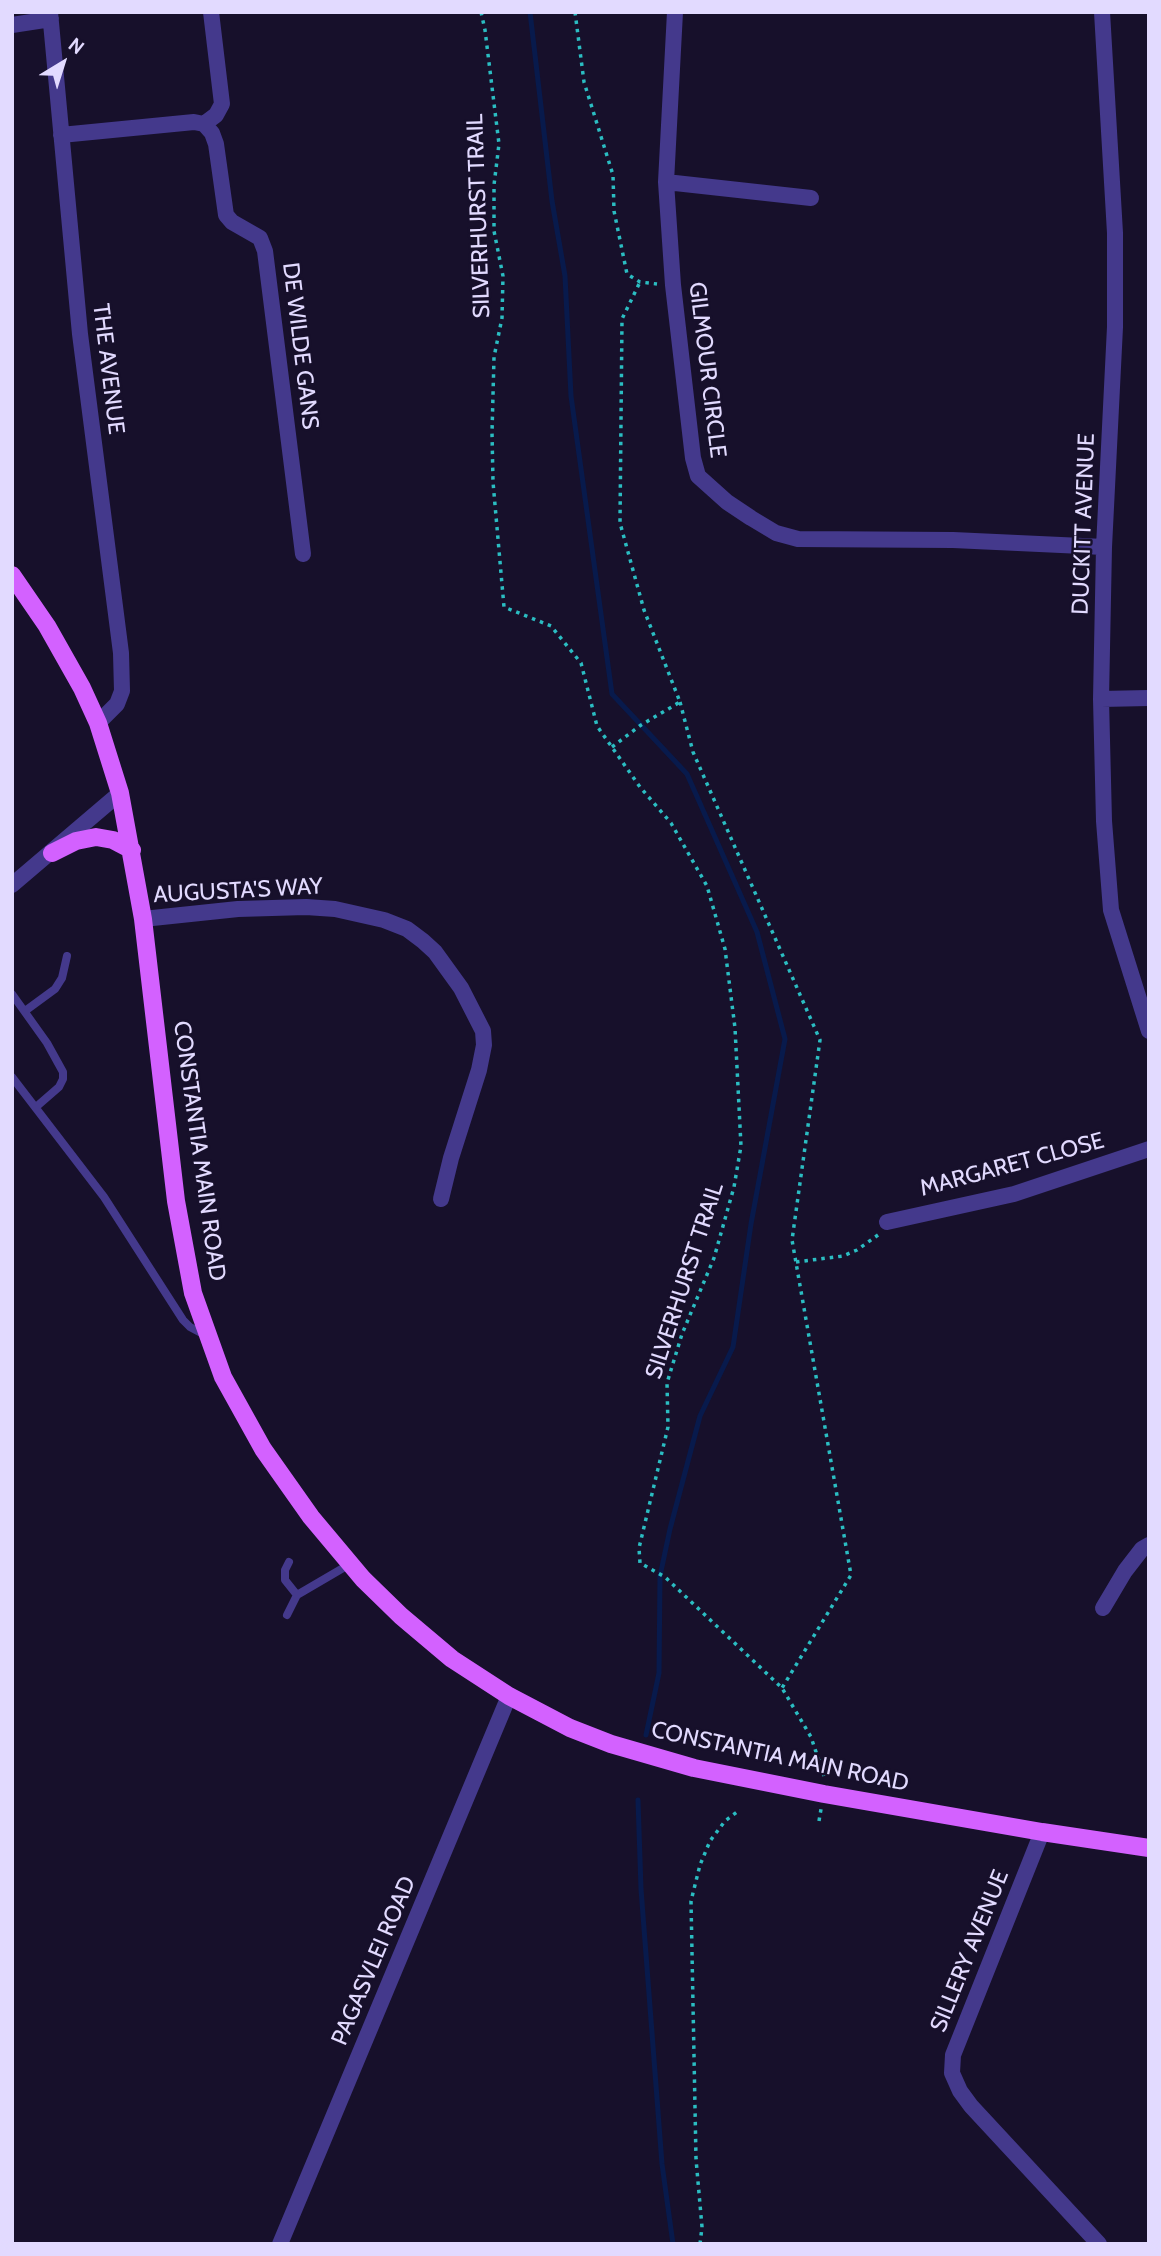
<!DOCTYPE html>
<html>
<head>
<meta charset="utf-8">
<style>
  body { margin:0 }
  #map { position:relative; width:1161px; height:2256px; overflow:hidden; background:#17102b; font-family:Cabin,sans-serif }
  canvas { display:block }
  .frame { position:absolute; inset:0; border:14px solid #e2daff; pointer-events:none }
  .north { position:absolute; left:28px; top:28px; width:70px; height:70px; -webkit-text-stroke:5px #17102b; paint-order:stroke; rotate:38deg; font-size:19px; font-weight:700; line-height:28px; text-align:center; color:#e2daff }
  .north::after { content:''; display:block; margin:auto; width:24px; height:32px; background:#e2daff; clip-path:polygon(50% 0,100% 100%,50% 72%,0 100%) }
</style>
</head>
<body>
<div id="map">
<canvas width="1161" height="2256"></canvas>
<div class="frame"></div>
<div class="north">N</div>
</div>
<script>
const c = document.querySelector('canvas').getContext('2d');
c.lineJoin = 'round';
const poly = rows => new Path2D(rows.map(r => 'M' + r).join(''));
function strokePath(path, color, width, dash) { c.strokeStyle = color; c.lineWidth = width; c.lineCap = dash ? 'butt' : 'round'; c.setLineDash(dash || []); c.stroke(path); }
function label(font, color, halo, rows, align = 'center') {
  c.font = font + ' Cabin,sans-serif'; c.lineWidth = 5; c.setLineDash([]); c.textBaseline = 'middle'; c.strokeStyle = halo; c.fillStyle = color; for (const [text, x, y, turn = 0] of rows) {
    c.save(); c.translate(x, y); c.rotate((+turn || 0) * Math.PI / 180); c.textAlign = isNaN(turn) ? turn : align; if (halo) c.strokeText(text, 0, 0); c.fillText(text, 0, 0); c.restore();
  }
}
strokePath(poly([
  [530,12,552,201,565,276,571,396,612,694,687,774,757,932,785,1039,751,1224,733,1347,700,1416,670,1529,660,1576,659,1673,646,1735],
  [638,1800,641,1889,662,2164,673,2244]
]), '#081a4c', 5);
strokePath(poly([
  [481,12,485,30,499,144,494,185,494,231,503,276,502,318,494,357,492,433,493,482,504,607,551,626,581,663,597,726,640,787,671,823,707,886,725,949,735,1028,741,1146,734,1187,714,1258,682,1334,667,1383,668,1427,639,1548,640,1563,665,1577,782,1688,811,1737,824,1776],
  [575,12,584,82,613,175,614,211,627,274,640,282,657,284],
  [680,702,693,752,820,1040,792,1240,851,1575,782,1688],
  [612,747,641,725,680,702,644,610,620,523,622,319,640,282],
  [796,1262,843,1256,857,1250,878,1235],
  [819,1821,821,1809],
  [700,2244,702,2227,696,2159,691,1901,700,1865,710,1841,725,1821,737,1812]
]), '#2bbdc2', 3.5, [3.5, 5]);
strokePath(poly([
  [12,994,47,1043,63,1072,63,1079,59,1087,36,1107],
  [25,1011,55,989,62,978,67,956],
  [12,1077,104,1197,183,1320,190,1327,205,1335],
  [289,1562,285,1570,285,1580,297,1595],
  [287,1615,297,1595,350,1564]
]), '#44398c', 8);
strokePath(poly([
  [50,12,80,334,121,653,122,691,117,704,98,723],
  [675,12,666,182,673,285,693,458,698,476,727,502,751,518,776,533,798,539,953,540,1104,547],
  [1102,12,1115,233,1115,327,1104,547,1101,699,1104,821,1111,910,1149,1031],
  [12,25,51,19],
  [204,124,212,133,216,144,226,215,232,222,260,238,265,251,303,554],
  [204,124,216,115,222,104,211,12],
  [61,135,194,122,204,124],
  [666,182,811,198],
  [1101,699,1149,698],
  [12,885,120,793],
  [143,919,238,909,306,907,335,909,384,920,407,929,423,941,435,952,461,988,483,1031,484,1045,479,1070,451,1158,441,1199],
  [887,1222,1014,1194,1149,1149],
  [1103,1608,1125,1571,1142,1549,1149,1545],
  [1042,1832,953,2055,952,2073,960,2091,971,2106,1099,2244],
  [280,2244,509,1696]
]), '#44398c', 16);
strokePath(poly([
  [12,575,47,626,82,688,98,723,120,793,143,919,176,1201,193,1293,223,1377,263,1449,311,1517,363,1579,401,1616,452,1659,509,1696,570,1728,611,1744,694,1768,824,1794,1042,1832,1149,1848],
  [52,853,76,841,96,837,113,840,132,850]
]), '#d361ff', 18);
label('23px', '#e2daff', '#17102b', [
  ["SILVERHURST TRAIL",479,216,-92],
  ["DE WILDE GANS",300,346,83],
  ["THE AVENUE",108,369,83],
  ["GILMOUR CIRCLE",707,370,83],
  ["DUCKITT AVENUE",1084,524,-88],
  ["AUGUSTA'S WAY",238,891,-3],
  ["CONSTANTIA MAIN ROAD",199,1151,82],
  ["MARGARET CLOSE",1012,1165,-15],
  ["SILVERHURST TRAIL",685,1281,-72],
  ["CONSTANTIA MAIN ROAD",780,1757,12],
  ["SILLERY AVENUE",970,1951,-68],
  ["PAGASVLEI ROAD",374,1961,-67]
]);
</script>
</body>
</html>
